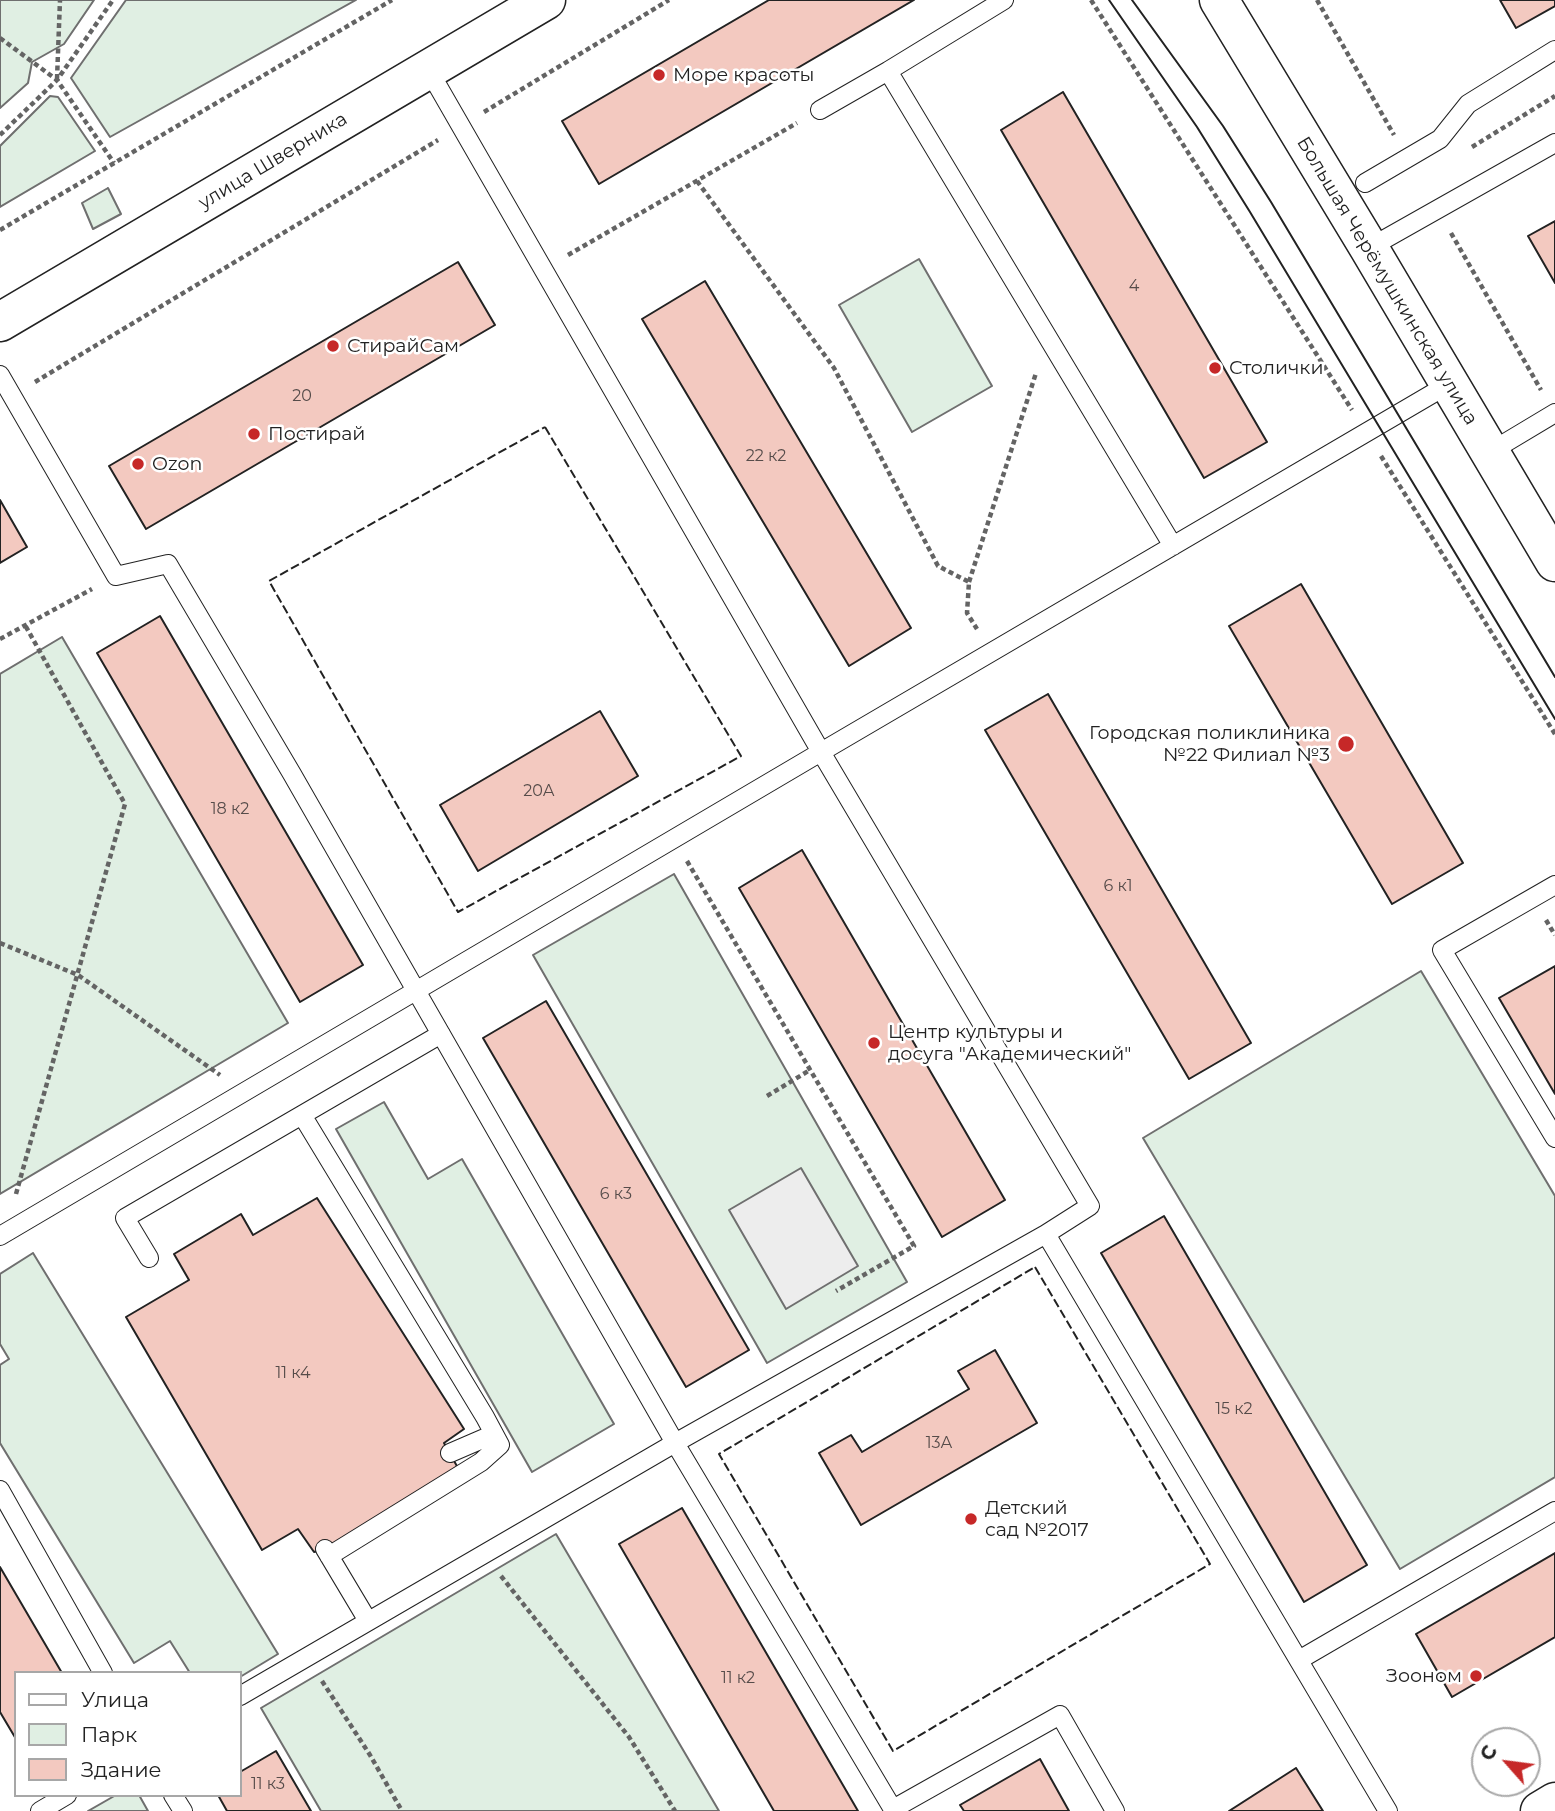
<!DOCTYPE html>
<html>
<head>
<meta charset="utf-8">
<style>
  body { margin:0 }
  #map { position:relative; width:1555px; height:1811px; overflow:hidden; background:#fff; font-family:Montserrat,sans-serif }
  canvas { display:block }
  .legend { position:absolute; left:14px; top:1671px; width:228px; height:126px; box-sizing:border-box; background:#fff; border:2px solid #a7a7a7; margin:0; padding:9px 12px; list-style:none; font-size:21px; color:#222 }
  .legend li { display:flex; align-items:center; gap:14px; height:35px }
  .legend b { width:35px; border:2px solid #a7a7a7 }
  .north { position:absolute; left:1471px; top:1727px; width:70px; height:70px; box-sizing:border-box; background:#fff; border:2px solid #a7a7a7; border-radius:50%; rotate:298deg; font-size:19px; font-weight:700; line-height:28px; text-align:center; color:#222 }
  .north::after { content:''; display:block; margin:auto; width:24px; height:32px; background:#c62828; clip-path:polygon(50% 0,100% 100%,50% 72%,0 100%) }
</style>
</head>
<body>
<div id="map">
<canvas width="1555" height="1811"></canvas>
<ul class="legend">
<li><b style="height:9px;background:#fff"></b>Улица</li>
<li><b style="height:19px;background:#e0efe3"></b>Парк</li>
<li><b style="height:19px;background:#f3c9c0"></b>Здание</li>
</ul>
<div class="north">С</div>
</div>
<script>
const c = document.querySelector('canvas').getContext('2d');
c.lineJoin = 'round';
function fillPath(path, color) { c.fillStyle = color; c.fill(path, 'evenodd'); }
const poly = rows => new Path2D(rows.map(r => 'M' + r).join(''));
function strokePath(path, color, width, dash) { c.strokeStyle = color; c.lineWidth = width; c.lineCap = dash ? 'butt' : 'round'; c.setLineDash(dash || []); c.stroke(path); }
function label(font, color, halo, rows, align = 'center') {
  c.font = font + ' Montserrat,sans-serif'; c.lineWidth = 5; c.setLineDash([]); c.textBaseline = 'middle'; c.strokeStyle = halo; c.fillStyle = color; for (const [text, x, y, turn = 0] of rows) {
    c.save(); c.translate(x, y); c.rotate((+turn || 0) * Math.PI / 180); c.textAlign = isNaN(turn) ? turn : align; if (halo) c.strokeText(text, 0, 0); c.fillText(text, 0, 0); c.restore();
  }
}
const green = poly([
  [0,0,94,0,64,44,32,62,28,83,0,108,0,0],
  [126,0,356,0,110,137,71,78,126,0],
  [50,96,58,97,95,151,0,207,0,146,50,96],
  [108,188,121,214,93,229,82,203,108,188],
  [919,259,992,386,912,432,839,305,919,259],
  [62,637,288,1023,0,1194,0,674,62,637],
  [674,874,907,1282,767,1363,533,955,674,874],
  [1421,971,1555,1196,1555,1477,1400,1569,1143,1138,1421,971],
  [384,1102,428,1179,462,1159,614,1424,532,1472,336,1129,384,1102],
  [33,1253,278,1654,240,1677,240,1673,190,1673,170,1641,134,1663,0,1443,0,1365,9,1359,0,1344,0,1274,33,1253],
  [556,1534,719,1811,321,1811,261,1708,556,1534],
  [116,1795,139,1795,148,1811,88,1811,116,1795]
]);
fillPath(green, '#e0efe3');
strokePath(green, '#6f6f6f', 2);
const parking = poly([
  [801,1168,858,1266,786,1309,729,1210,801,1168]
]);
fillPath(parking, '#ededed');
strokePath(parking, '#6f6f6f', 2);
const building = poly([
  [769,0,914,0,599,184,562,121,769,0],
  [1500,0,1555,0,1555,6,1516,28,1500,0],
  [1063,92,1267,442,1204,478,1001,130,1063,92],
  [1555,221,1555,283,1528,236,1555,221],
  [458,262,495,325,146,529,109,466,458,262],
  [705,281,911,628,849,666,642,319,705,281],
  [0,500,27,547,0,563,0,500],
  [1301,584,1463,863,1392,904,1229,626,1301,584],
  [160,616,363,965,300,1002,97,653,160,616],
  [1048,694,1251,1043,1189,1079,985,730,1048,694],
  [600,711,638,776,478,871,440,805,600,711],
  [802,850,1005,1200,942,1237,739,888,802,850],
  [1555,966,1555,1094,1499,998,1555,966],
  [546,1001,749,1350,686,1387,483,1038,546,1001],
  [317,1198,464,1429,444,1443,458,1468,325,1549,314,1552,298,1529,262,1550,126,1317,189,1280,174,1254,241,1214,253,1235,317,1198],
  [1164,1216,1367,1565,1304,1602,1101,1253,1164,1216],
  [995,1350,1037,1423,861,1525,819,1453,851,1435,862,1452,969,1389,958,1371,995,1350],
  [682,1508,858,1811,774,1811,619,1544,682,1508],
  [1555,1553,1555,1637,1452,1697,1416,1634,1555,1553],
  [0,1567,62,1673,16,1673,16,1739,0,1712,0,1567],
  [276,1751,311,1811,227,1811,218,1795,240,1795,240,1772,276,1751],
  [1040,1759,1069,1811,964,1811,960,1805,1040,1759],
  [1296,1768,1323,1811,1229,1811,1296,1768]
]);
fillPath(building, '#f3c9c0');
strokePath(building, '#222', 2);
const service = poly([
  [428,69,821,752,1090,1206,1046,1234,1388,1811],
  [888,71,1173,546],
  [820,110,888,71,1004,0],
  [1365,183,1440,139,1468,104,1555,50],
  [1369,248,1555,143],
  [0,375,116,576,168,564,292,774,675,1443,1046,1234],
  [1490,452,1555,413],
  [1555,885,1442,950,1555,1138],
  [302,1115,485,1417,500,1445,481,1462,329,1556],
  [0,1236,821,752,1449,384],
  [149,1258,125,1218,441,1034],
  [450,1453,494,1434],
  [0,1490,103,1673],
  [325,1549,368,1621],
  [1299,1660,1555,1511],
  [240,1696,675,1443,894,1811],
  [173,1795,183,1811],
  [893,1809,1060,1715,1115,1811],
  [40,1811,67,1795]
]);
const tertiary = poly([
  [0,322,546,0],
  [1540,1811,1555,1802]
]);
const secondary = poly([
  [1219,0,1369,248,1555,562]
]);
strokePath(service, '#222', 20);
strokePath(tertiary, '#222', 41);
strokePath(secondary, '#222', 41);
strokePath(poly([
  [1091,0,1352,410],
  [1317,0,1394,135],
  [0,38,57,80,114,163],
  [57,79,60,0],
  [484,112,669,0],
  [0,135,57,80,113,0],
  [1472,147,1555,96],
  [697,181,834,368,938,566,969,582,967,613,977,629],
  [0,230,392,0],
  [1451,233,1541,390],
  [568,255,797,123],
  [35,382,438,140],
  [1381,456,1555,734],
  [969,582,1036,373],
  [0,639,92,589],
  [687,861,914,1246,836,1291],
  [1546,920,1555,935],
  [0,943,78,975,220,1075],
  [767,1096,810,1070],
  [16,1194,125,804,25,625],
  [501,1576,629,1737,675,1811],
  [322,1681,370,1755,402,1811]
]), '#646464', 4.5, [5, 3.5]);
strokePath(service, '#fff', 18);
strokePath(tertiary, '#fff', 38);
strokePath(secondary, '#fff', 38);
strokePath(poly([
  [1109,0,1197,127,1250,212,1555,719],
  [1132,0,1223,126,1271,202,1555,677]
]), '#222', 2);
strokePath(poly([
  [545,427,741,756,458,912,269,581,545,427],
  [1035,1267,1210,1564,893,1751,719,1454,1035,1267]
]), '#222', 2, [9, 3.5]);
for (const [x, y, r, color] of [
  [659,75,7,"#c62828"],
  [333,346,7,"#c62828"],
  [1215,368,7,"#c62828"],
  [254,434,7,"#c62828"],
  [138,464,7,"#c62828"],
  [1346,744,9,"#c62828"],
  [874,1043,7,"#c62828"],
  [971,1519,7,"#c62828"],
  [1476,1676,7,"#c62828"]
]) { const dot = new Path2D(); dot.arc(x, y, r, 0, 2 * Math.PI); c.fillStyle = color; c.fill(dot); strokePath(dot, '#fff', 2.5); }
label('16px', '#564c4a', null, [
  ["4",1134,286],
  ["20",302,396],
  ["22 к2",766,456],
  ["20А",539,791],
  ["18 к2",230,809],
  ["6 к1",1118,886],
  ["6 к3",616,1194],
  ["11 к4",293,1373],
  ["15 к2",1234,1409],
  ["13А",939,1443],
  ["11 к2",738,1678],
  ["11 к3",268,1784]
]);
label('19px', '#222', '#fff', [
  ["Море красоты",673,75],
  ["СтирайСам",347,346],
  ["Столички",1229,368],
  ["Постирай",268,434],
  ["Ozon",152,464],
  ["Городская поликлиника",1330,733,"right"],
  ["№22 Филиал №3",1330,755,"right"],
  ["Центр культуры и",888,1032],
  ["досуга \"Академический\"",888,1054],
  ["Детский",985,1508],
  ["сад №2017",985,1530],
  ["Зооном",1462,1676,"right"]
], 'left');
label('19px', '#222', '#fff', [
  ["улица Шверника",273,161,-31],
  ["Большая Черёмушкинская улица",1387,281,59]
]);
</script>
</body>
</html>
